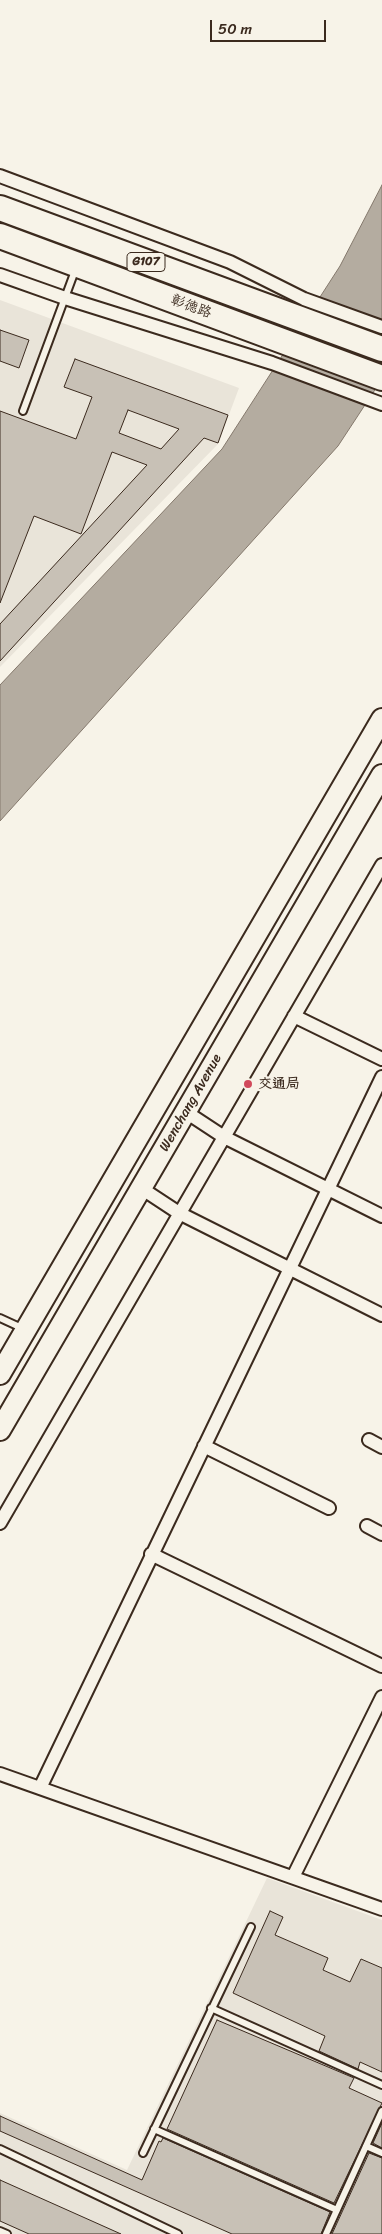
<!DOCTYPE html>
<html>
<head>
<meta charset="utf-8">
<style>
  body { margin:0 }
  #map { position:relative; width:382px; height:2234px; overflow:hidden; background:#f7f3e8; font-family:Sriracha,sans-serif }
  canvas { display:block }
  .scale { position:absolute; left:210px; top:20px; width:116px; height:22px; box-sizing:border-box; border:2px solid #3b2a1e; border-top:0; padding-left:6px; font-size:15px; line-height:18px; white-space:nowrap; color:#3b2a1e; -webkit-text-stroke:4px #f7f3e8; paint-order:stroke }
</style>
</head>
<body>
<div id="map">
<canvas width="382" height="2234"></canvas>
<div class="scale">50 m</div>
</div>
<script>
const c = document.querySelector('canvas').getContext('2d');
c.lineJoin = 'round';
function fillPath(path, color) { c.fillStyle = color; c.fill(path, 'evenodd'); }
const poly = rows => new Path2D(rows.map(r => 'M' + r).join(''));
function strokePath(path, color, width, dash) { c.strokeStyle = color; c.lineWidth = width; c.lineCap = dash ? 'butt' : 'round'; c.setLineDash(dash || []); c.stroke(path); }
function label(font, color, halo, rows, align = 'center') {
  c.font = font + ' Sriracha,"LXGW WenKai TC",sans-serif'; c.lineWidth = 4.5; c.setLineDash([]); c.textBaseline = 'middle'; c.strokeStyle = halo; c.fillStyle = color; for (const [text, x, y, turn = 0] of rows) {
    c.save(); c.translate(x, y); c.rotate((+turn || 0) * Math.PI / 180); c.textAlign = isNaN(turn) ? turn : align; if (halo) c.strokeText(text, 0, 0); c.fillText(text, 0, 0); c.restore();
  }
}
fillPath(poly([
  [0,300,239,388,218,444,0,667],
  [267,1878,382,1920,382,2234,0,2234,0,2113,127,2170]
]), '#e9e4d9');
const water = poly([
  [382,185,382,379,338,446,0,821,0,685,222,449,340,266,382,185]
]);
fillPath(water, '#b4aca0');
strokePath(water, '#84786c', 1);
const building = poly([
  [0,330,29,340,19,368,0,361,0,330],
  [75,359,228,415,218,443,204,438,0,661,0,624,147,465,112,452,81,534,34,516,0,603,0,411,76,439,92,397,64,387,75,359],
  [128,410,179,429,161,449,119,433,128,410],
  [270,1911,283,1917,275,1935,328,1958,323,1970,350,1982,361,1959,382,1968,382,2072,360,2062,358,2069,319,2051,325,2036,233,1993,270,1911],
  [217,2020,354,2078,349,2088,382,2103,334,2203,167,2129,217,2020],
  [0,2116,142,2180,159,2141,161,2142,163,2138,330,2212,321,2234,232,2234,0,2131,0,2116],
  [382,2123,382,2148,373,2143,382,2123],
  [369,2153,382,2158,382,2234,332,2234,369,2153],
  [0,2180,121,2234,29,2234,0,2221,0,2180]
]);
fillPath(building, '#c8c1b6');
strokePath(building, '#3b2a1e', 1);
const lane = poly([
  [23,411,76,268],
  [0,1318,24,1329],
  [211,2008,382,2085],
  [154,2129,337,2210],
  [366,2146,382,2153],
  [0,2149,178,2234],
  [143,2153,251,1927],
  [0,2231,7,2234],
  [326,2234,382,2111]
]);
const street = poly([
  [0,176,230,262,304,299,382,327],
  [0,275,65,298,272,363,382,404],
  [294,1016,382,1059],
  [186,1112,224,1137,382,1216],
  [141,1188,179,1213,382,1315],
  [369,1440,382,1447],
  [204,1446,329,1508],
  [0,1523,382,865],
  [367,1526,382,1534],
  [151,1554,382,1666],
  [0,1774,382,1909],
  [40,1788,382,1077],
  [293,1877,382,1697]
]);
const primary = poly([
  [0,1374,382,719],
  [0,1430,382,775]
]);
const highway = poly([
  [0,208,382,349],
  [0,236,382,378]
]);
strokePath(lane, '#3b2a1e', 10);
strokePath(street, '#3b2a1e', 16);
strokePath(primary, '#3b2a1e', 24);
strokePath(highway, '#3b2a1e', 28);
strokePath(lane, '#f7f3e8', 6);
strokePath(street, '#f7f3e8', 12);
strokePath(primary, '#f7f3e8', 20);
strokePath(highway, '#f7f3e8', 24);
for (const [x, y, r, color] of [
  [248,1084,5,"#d1495b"]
]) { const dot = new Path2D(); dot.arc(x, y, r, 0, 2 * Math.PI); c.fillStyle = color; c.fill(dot); strokePath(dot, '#f7f3e8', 2); }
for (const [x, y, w] of [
  [146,262,38]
]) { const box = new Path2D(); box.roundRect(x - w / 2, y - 9.5, w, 19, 4); c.fillStyle = '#f7f3e8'; c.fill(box); strokePath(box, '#3b2a1e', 1); }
label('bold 12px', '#3b2a1e', null, [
  ["G107",146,262]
]);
label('14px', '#3b2a1e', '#f7f3e8', [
  ["彰德路",191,307,20],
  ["Wenchang Avenue",191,1103,-60]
]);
label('bold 14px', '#3b2a1e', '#f7f3e8', [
  ["交通局",258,1084]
], 'left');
</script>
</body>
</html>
